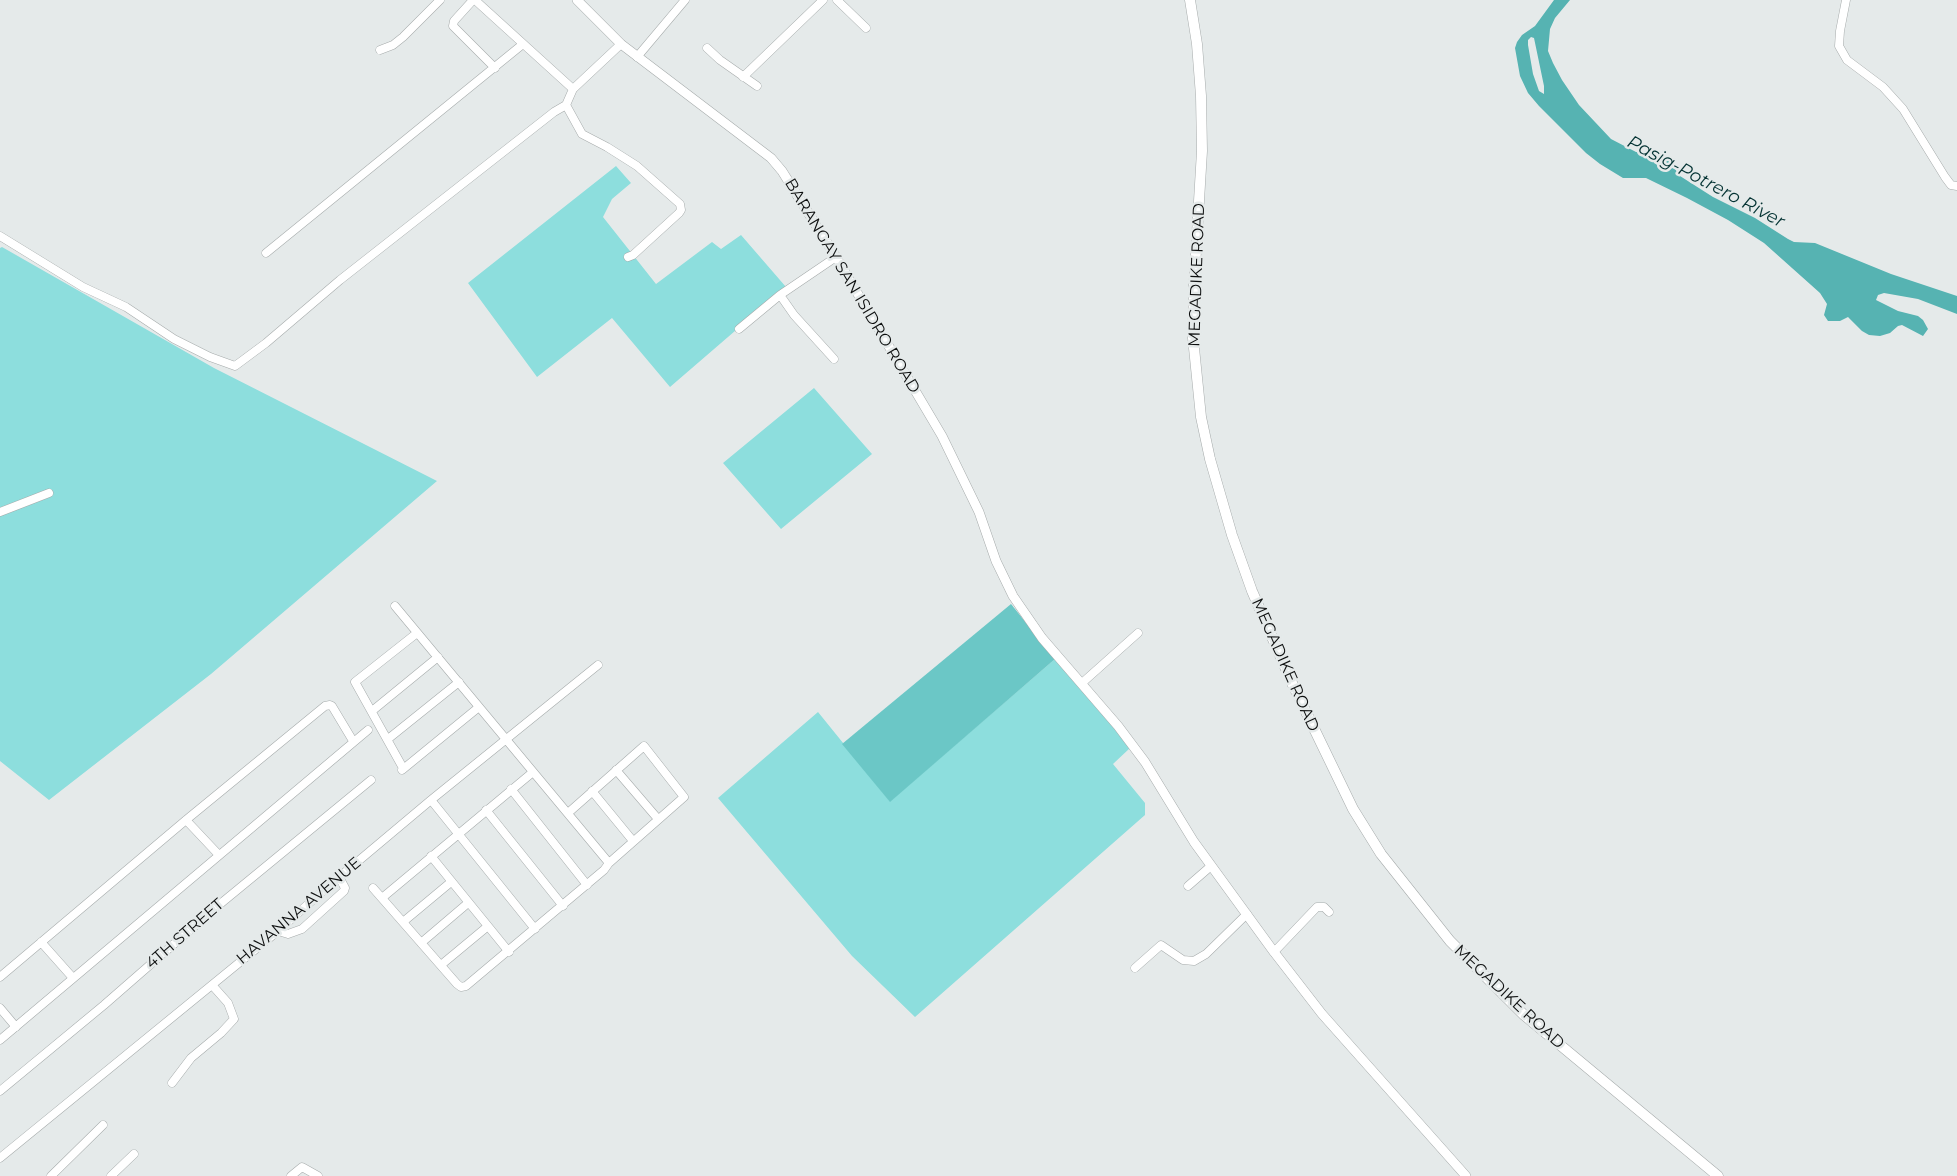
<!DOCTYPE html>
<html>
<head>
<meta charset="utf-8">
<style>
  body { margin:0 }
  canvas { display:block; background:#e5eaea }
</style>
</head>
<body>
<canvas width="1957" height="1176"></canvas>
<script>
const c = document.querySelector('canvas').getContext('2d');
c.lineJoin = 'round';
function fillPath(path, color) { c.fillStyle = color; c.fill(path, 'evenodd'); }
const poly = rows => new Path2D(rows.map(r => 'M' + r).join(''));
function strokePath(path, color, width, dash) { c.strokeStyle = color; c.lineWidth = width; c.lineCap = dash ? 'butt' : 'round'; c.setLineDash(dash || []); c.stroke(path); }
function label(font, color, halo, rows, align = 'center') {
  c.font = font + ' Montserrat,sans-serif'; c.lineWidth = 5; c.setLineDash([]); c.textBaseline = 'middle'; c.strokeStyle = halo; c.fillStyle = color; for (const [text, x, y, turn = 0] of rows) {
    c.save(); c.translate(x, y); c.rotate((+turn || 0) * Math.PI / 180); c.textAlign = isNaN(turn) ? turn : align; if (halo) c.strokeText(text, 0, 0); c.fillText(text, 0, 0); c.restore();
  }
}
fillPath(poly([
  [616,166,631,183,612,199,603,217,656,284,712,242,721,249,741,235,786,287,670,387,612,318,537,377,468,283],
  [2,247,214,368,437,481,211,674,49,800,0,761,0,248],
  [814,388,872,454,781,529,723,463],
  [1055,659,1087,694,1130,748,1113,764,1145,803,1145,815,915,1017,852,956,718,798,818,712,890,801]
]), '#8ddedd');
fillPath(poly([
  [1011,604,1055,659,890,802,842,744]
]), '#6bc7c6');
fillPath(poly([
  [1554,0,1570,0,1555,18,1550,29,1548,51,1553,63,1562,80,1579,105,1611,139,1636,152,1658,153,1668,159,1680,176,1713,197,1755,218,1788,239,1794,242,1815,243,1891,274,1957,296,1957,314,1918,299,1884,293,1878,295,1876,300,1898,311,1918,316,1923,320,1928,329,1923,336,1902,325,1898,326,1890,333,1880,336,1869,335,1862,331,1848,317,1840,321,1828,321,1824,315,1827,304,1820,293,1764,243,1728,220,1687,198,1646,178,1623,178,1600,164,1586,153,1539,106,1528,93,1520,76,1515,48,1517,42,1522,35,1535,26],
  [1531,37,1534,38,1544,86,1544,94,1539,91,1533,74,1528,45,1528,40]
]), '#56b3b2');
const minor = poly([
  [473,0,454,21,453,26,495,68],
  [475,0,573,89],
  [837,0,866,28],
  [1846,0,1840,31,1839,46,1847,60,1883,87,1903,109,1945,177,1951,185,1957,186],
  [707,48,720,60,757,86],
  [380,50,393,45,403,37,440,0],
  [637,57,685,0],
  [743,77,823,0],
  [566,105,582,134,607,147,637,166,680,204,681,210,679,213,633,255,628,257],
  [0,236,83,287,126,307,174,339,210,357,235,366,266,343,340,280,554,112,566,105,573,89,621,44],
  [266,253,523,44],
  [780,295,794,315,834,359],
  [739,329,780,295,836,257],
  [0,512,49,493],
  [395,606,609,863],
  [1082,683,1138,633],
  [372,711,438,657],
  [388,739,459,682],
  [403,768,355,682,417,633],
  [402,770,479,707],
  [616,770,658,819],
  [511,789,587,885],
  [592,791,633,841],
  [431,800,535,929],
  [486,810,563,906],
  [186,820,218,854],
  [431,856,509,952],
  [1188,886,1211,866],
  [373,888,457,984,461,987,466,986,604,870,609,863,684,797,644,746,568,813],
  [382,898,533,772],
  [403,922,451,882],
  [278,931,288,934,302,929,344,891,345,888,339,877],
  [41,942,73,978],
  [421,943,468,903],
  [1274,952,1317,907,1324,907,1329,912],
  [441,965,488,926],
  [1135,968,1161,945,1183,960,1194,961,1206,954,1247,914],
  [0,977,186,820,325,706,330,705,332,706,353,741],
  [0,1008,16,1027],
  [0,1040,368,730],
  [172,1083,191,1058,221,1033,234,1019,228,1003,212,985],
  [0,1091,104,1005,214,909,371,780],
  [0,1158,278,931,325,889,431,800,598,665],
  [51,1176,103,1125],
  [111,1176,134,1154],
  [291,1176,302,1167,318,1176]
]);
const tertiary = poly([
  [577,0,621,44,771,158,782,171,836,257,942,436,979,512,996,561,1013,596,1042,638,1118,726,1145,762,1194,842,1274,952,1322,1014,1466,1176]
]);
const secondary = poly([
  [1190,0,1197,44,1201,96,1202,151,1194,284,1193,338,1201,417,1210,459,1232,535,1252,591,1292,683,1353,809,1381,854,1450,941,1524,1015,1718,1176]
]);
strokePath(minor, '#a6abab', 9);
strokePath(tertiary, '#a6abab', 10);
strokePath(secondary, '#a6abab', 11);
strokePath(minor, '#fff', 8);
strokePath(tertiary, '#fff', 9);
strokePath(secondary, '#fff', 10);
label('16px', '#0d0f0f', '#e5eaea', [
  ["MEGADIKE ROAD",1197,275,-88],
  ["BARANGAY SAN ISIDRO ROAD",852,286,59],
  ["MEGADIKE ROAD",1285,665,66],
  ["HAVANNA AVENUE",299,911,-40],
  ["4TH STREET",185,934,-41],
  ["MEGADIKE ROAD",1509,997,43]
]);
label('italic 18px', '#043333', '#e5eaea', [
  ["Pasig-Potrero River",1706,182,28]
]);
</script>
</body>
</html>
